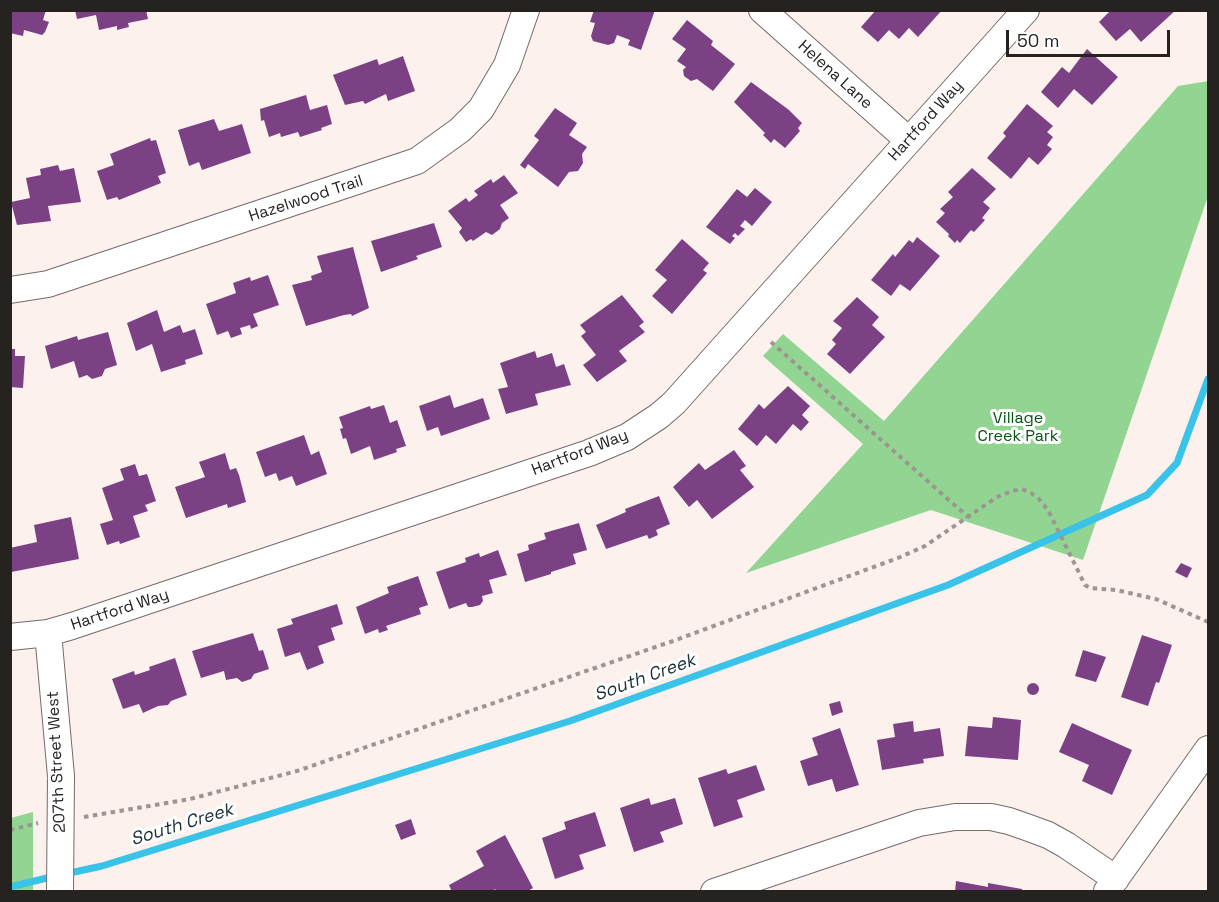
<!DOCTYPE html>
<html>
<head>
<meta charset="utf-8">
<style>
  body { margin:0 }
  #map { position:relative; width:1219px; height:902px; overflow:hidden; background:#fcf1ed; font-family:"Space Grotesk",sans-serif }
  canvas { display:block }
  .frame { position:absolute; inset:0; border:12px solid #252220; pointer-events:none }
  .scale { position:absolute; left:1006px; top:30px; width:164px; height:27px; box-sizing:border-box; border:3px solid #252220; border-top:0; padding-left:8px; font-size:18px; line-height:21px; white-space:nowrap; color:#252220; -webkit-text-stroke:4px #fff; paint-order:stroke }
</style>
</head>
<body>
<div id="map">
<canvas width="1219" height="902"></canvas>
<div class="frame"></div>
<div class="scale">50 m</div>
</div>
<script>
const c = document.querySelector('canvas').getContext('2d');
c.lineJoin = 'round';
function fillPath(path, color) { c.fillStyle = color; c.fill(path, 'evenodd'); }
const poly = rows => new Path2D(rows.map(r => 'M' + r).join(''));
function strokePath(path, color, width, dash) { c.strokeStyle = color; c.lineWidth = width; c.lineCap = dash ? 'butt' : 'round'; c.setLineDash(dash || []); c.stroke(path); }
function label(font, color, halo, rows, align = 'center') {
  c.font = font + ' "Space Grotesk",sans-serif'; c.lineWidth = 6; c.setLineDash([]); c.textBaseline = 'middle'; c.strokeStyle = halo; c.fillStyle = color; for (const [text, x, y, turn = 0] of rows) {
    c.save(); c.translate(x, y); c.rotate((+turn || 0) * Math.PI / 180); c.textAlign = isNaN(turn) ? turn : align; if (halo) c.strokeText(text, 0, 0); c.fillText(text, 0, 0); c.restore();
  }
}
fillPath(poly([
  [1208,81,1208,196,1083,560,931,510,746,573,863,444,763,356,783,334,884,421,1178,86],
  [33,812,33,891,11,891,11,818]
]), '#92d593');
strokePath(poly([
  [65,874,102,866,570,721,948,585,1147,495,1177,463,1208,379],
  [10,887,55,876]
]), '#3ac3e8', 7);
fillPath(poly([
  [10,10,46,10,43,20,49,22,45,32,42,35,24,30,23,36,10,33],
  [75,10,146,10,148,19,128,23,129,27,117,30,117,26,99,30,96,15,77,19],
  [594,10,655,10,641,50,628,45,630,40,617,35,614,43,608,45,593,41,591,36,595,23,590,22],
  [876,10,942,10,918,37,909,28,899,39,889,30,878,42,861,27],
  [1111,10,1176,10,1141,42,1130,29,1116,41,1099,22],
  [687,20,713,41,711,45,735,64,713,91,697,79,691,81,684,76,683,70,686,67,677,61,686,49,672,39],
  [1087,49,1118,77,1092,105,1074,89,1058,108,1041,92,1062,67,1069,73],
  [403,56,415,91,388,101,386,94,365,104,363,101,345,105,333,75,377,59,379,65],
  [751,82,789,110,802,123,798,128,800,131,785,148,774,139,771,143,763,135,765,133,734,102],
  [306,95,310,110,327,105,332,124,321,128,322,130,300,137,298,132,281,137,280,133,269,137,264,120,261,121,260,109],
  [1027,104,1053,126,1047,132,1053,137,1047,145,1052,149,1038,165,1029,157,1011,179,987,158,1006,136,1003,133],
  [555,108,577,123,569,135,587,147,582,154,583,163,578,171,569,172,558,187,528,164,525,169,520,165,539,140,534,136],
  [214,119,219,131,242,124,251,153,202,170,199,162,189,166,178,130],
  [150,138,151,141,156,140,166,173,158,176,161,183,119,200,117,197,107,200,97,171,114,165,110,154],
  [58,165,60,171,74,168,81,202,48,206,51,221,17,225,11,202,30,198,26,178,41,175,40,169],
  [972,168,996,189,983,202,990,208,982,218,985,220,974,232,971,230,960,243,957,240,955,243,948,236,949,234,936,222,945,213,940,209,953,197,948,192],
  [504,175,518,193,500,205,509,218,502,223,500,229,492,235,486,232,473,241,471,239,466,242,459,232,462,228,448,211,466,198,469,202,478,195,474,191,491,179,493,183],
  [755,188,772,202,752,226,745,220,740,226,745,229,738,236,735,233,732,236,735,238,730,244,706,227,737,189,747,197],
  [434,223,442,247,416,256,418,259,381,272,371,241],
  [917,237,940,256,910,291,900,284,891,296,871,280,893,254,895,257,909,240,913,243],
  [682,239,709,263,703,270,707,273,672,314,652,296,667,280,655,270],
  [353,247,369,308,352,316,351,314,344,315,306,326,292,285,312,280,311,276,322,272,317,256],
  [268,275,279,305,253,314,258,326,251,329,250,325,240,328,242,334,231,338,228,331,217,335,206,304,236,293,233,283,250,277,251,281],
  [622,295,644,322,639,326,645,332,619,351,627,361,597,382,583,365,596,355,581,336,586,332,580,325],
  [857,297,879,317,872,325,885,337,850,374,827,354,836,344,832,340,842,328,833,321],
  [157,310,164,332,180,325,183,333,195,329,203,354,185,360,186,364,161,372,152,344,136,351,127,323],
  [108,332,117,365,105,369,102,376,92,379,87,375,79,378,74,361,51,369,45,346,77,336,78,340],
  [10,349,15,349,15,356,25,356,23,388,10,387],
  [535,351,537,358,552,353,556,367,564,364,571,385,535,394,538,405,506,414,498,389,508,387,500,363],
  [788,386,810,406,802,415,809,422,801,431,793,424,776,444,766,435,757,446,738,429,759,404,764,409],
  [450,395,454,408,483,398,490,419,441,436,438,427,427,431,419,406],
  [384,405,390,423,397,420,406,446,396,449,397,452,374,460,370,446,351,454,346,438,343,439,340,429,343,428,339,417,370,406,371,409],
  [304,435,311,455,319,451,327,474,296,486,292,476,279,481,276,473,265,477,256,452],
  [734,450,746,466,740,470,754,487,712,519,697,500,689,507,673,487,699,463,705,470],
  [225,453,230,470,236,468,239,475,246,502,228,508,227,504,186,518,175,487,205,477,199,462],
  [135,464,139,476,147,474,156,501,145,505,148,511,133,516,140,537,120,544,119,541,107,545,100,524,113,520,102,488,124,480,120,469],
  [659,496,670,524,656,530,658,535,649,539,647,535,638,538,606,549,596,525,626,512,625,509],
  [71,517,79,559,11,572,10,548,37,542,34,525],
  [579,523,587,550,573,554,576,564,551,572,551,574,525,582,517,554,529,550,528,545,546,539,544,533],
  [498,550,507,575,489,580,493,593,482,596,483,601,480,605,472,607,468,607,466,603,449,609,436,572,466,562,465,558,479,553,480,557],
  [1181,563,1192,568,1187,578,1175,572],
  [418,576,428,605,419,608,421,614,386,626,388,630,379,633,378,629,365,634,356,607,389,593,387,587],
  [337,604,343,624,331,628,335,640,318,646,324,663,307,670,300,652,285,657,277,629,293,624,291,619],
  [253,633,259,651,263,650,269,669,254,674,251,679,242,682,237,678,226,680,224,671,201,678,192,651],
  [1142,635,1172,645,1159,683,1156,682,1148,706,1121,697],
  [1083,650,1106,657,1096,682,1075,676],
  [175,658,187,695,171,701,168,705,158,706,143,713,139,704,123,709,112,679,134,671,135,675,150,670,149,667],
  '1027 689a6 6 0 1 1 12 0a6 6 0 1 1-12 0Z',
  [840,701,843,712,832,716,829,704],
  [993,717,1021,720,1018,760,965,756,968,726,992,728],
  [913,721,914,732,940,728,944,756,923,759,924,763,882,770,877,740,895,737,893,724],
  [1072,723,1132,750,1112,795,1082,781,1089,765,1059,752],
  [840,728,859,785,836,792,832,779,808,786,800,761,818,755,812,738],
  [756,765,765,790,737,800,743,817,714,827,698,778,726,769,728,774],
  [649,798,651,805,675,798,683,824,660,832,664,842,634,852,620,808],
  [595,812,606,846,579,855,584,869,555,879,542,838,566,829,564,822],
  [411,819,416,834,401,840,395,825],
  [505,835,533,888,526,892,497,892,495,889,492,892,452,892,449,885,484,866,476,851],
  [956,881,988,887,988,883,1022,889,1022,892,955,892]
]), '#7c4185');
const minor = poly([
  [762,10,908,140],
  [10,290,48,284,417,161,460,130,481,109,507,65,526,10],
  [48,633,61,776,60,892],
  [10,637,48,633,72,626,589,453,627,437,659,416,674,403,1026,10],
  [1107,891,1208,749],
  [714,892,919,823,955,817,991,817,1009,821,1029,828,1048,835,1066,845,1116,879]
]);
strokePath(minor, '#746b68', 28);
strokePath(poly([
  [771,342,968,517],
  [84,817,190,799,297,771,673,641,898,558,925,546,997,497,1012,491,1022,489,1031,493,1039,499,1048,510,1085,585,1090,588,1116,590,1156,599,1208,622],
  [10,830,38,823]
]), '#9c9592', 4, [4.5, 4.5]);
strokePath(minor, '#fff', 26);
label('16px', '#252220', '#fff', [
  ["Helena Lane",835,75,42],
  ["Hartford Way",926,121,-48],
  ["Hazelwood Trail",306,199,-18],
  ["Hartford Way",580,453,-21],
  ["Hartford Way",120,610,-18],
  ["207th Street West",57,762,-93]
]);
label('16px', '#025612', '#fff', [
  ["Village",1018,419],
  ["Creek Park",1018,437]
]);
label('italic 18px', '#192f36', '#fff', [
  ["South Creek",645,678,-20],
  ["South Creek",182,825,-17]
]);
</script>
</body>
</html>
